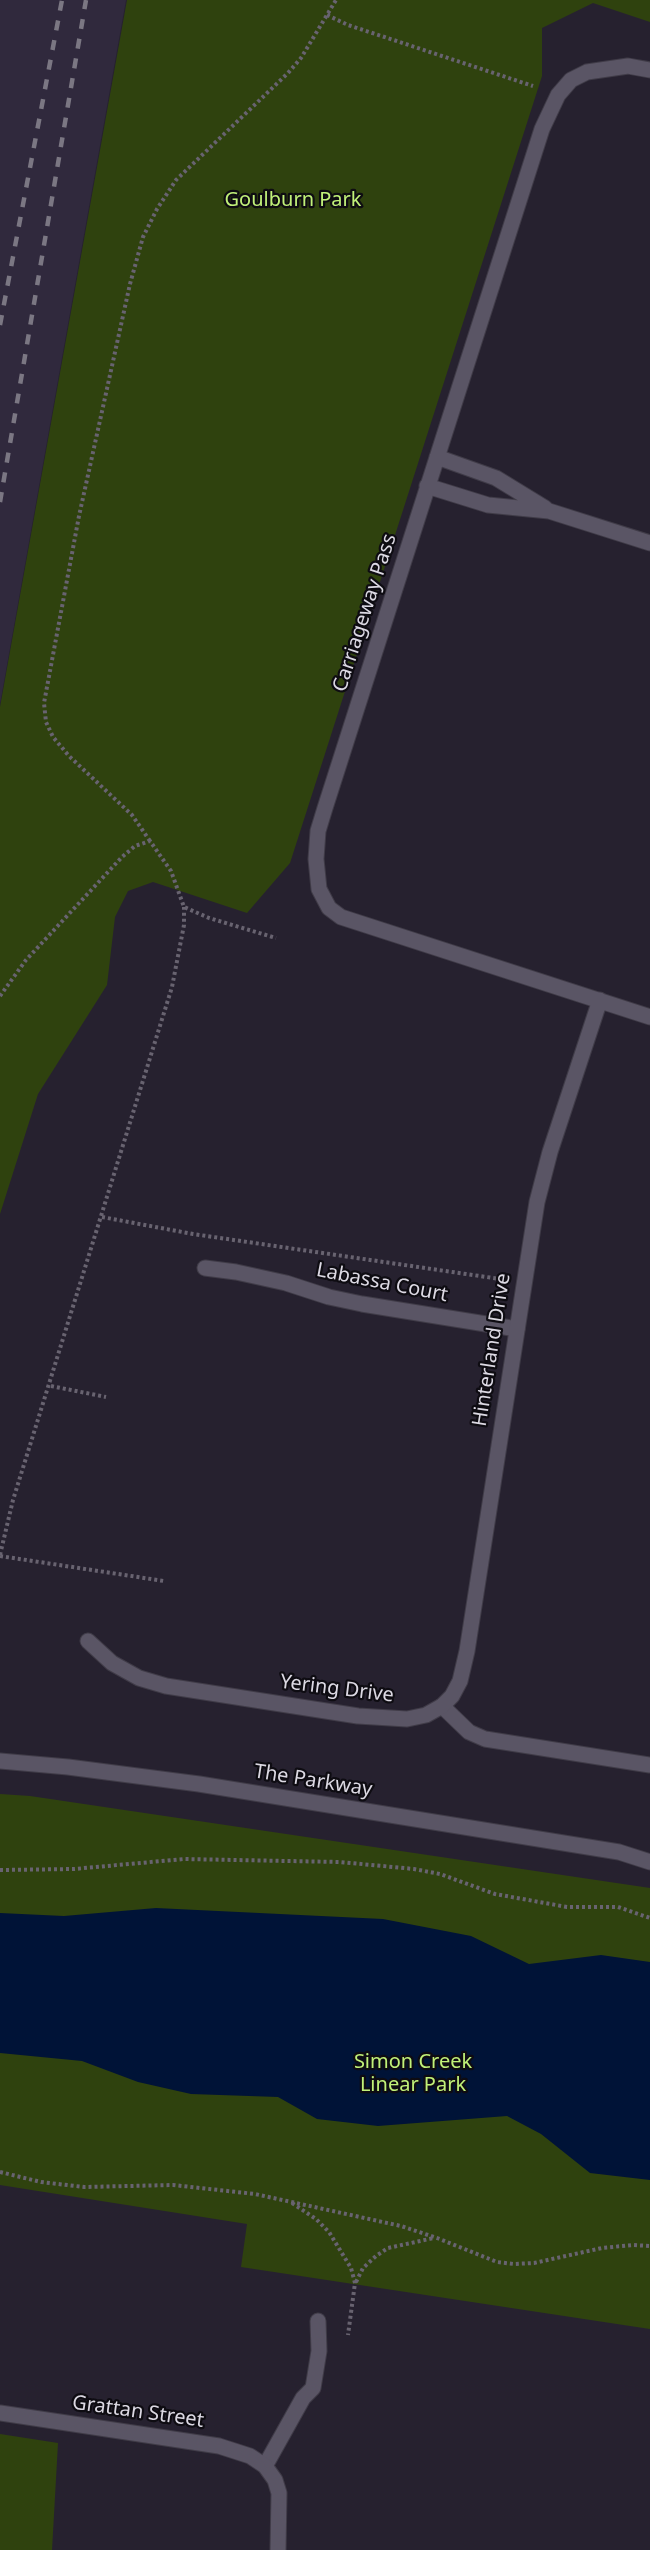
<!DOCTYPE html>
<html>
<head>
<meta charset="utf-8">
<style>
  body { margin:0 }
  canvas { display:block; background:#26212f }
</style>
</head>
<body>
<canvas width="650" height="2550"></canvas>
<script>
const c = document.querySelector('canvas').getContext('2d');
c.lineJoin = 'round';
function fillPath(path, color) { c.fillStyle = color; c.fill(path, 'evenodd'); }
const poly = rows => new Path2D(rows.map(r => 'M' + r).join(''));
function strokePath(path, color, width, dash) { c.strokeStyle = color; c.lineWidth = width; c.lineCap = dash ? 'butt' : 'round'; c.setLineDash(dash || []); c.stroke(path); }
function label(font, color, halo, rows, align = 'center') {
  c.font = font + ' "Noto Sans",sans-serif'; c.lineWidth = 4.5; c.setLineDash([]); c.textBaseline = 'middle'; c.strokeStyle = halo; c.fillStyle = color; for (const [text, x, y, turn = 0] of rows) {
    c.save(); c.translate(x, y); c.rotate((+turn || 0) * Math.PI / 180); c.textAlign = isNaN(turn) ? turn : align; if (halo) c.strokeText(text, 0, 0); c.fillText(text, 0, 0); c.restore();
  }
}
fillPath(poly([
  [0,0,126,0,0,704]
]), '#30293d');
fillPath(poly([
  [127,0,650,0,650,22,593,3,542,28,542,76,290,863,247,913,153,882,128,891,115,917,107,985,38,1094,0,1214,0,707],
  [0,1794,30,1796,650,1888,650,2329,241,2267,247,2224,0,2185],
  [0,2434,58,2443,52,2550,0,2550]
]), '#2f420e');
fillPath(poly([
  [156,1908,383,1919,471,1936,529,1964,601,1955,650,1962,650,2180,590,2173,541,2134,507,2116,378,2126,317,2119,278,2097,191,2094,138,2082,82,2061,0,2053,0,1913,64,1916]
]), '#001337');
const service = poly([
  [205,1268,236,1272,286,1283,329,1297,362,1304,517,1329],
  [442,1706,469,1732,485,1739,650,1765],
  [265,2466,303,2398,313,2388,319,2351,318,2321]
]);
const minor = poly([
  [650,70,628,66,587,72,571,80,558,95,542,129,325,808,318,831,316,859,319,889,329,908,341,917,650,1017],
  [437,457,496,478,545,508],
  [427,486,488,505,549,511,650,543],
  [88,1641,112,1663,139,1678,166,1686,358,1716,407,1719,426,1715,442,1706,452,1696,460,1681,467,1651,537,1202,550,1152,600,1000],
  [0,2413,219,2446,250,2456,265,2466,275,2480,279,2493,278,2550]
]);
const tertiary = poly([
  [0,1761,68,1767,199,1784,619,1852,650,1862]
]);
strokePath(service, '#403c48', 17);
strokePath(minor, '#403c48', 17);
strokePath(tertiary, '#403c48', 17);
strokePath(poly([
  [327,15,348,25,533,86],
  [150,841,132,815,69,756,53,737,46,722,44,703,79,516,130,284,143,237,157,209,176,180,288,73,301,58,336,0],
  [0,996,26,960,122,857,135,846,150,841,171,871,184,907,209,918,276,938],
  [102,1217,193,1234,500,1279],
  [51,1386,106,1397],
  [0,1555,13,1500,172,987,184,925,184,907],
  [0,1556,164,1581],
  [0,1870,74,1869,184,1859,340,1862,414,1869,440,1874,495,1894,567,1907,618,1907,650,1918],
  [0,2172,41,2182,84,2187,173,2185,255,2194,401,2226,437,2238,497,2262,514,2264,534,2263,602,2248,633,2245,650,2246],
  [292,2203,316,2219,329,2232,351,2268,355,2283,348,2335],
  [356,2282,363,2268,376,2256,388,2248,434,2238]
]), '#686370', 4, [3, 3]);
strokePath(service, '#5a5565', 15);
strokePath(minor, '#5a5565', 15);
strokePath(tertiary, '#5a5565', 15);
strokePath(poly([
  [0,325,62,0],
  [0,502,86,0]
]), '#7b7783', 4.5, [10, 10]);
label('20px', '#c1f179', '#0e0c12', [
  ["Goulburn Park",293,200],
  ["Simon Creek",413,2062],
  ["Linear Park",413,2085]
]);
label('20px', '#dcd9e3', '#0e0c12', [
  ["Carriageway Pass",365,613,-72],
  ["Labassa Court",382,1283,11],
  ["Hinterland Drive",492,1350,-81],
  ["Yering Drive",337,1689,7],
  ["The Parkway",313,1781,9],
  ["Grattan Street",138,2412,8]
]);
</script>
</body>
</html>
